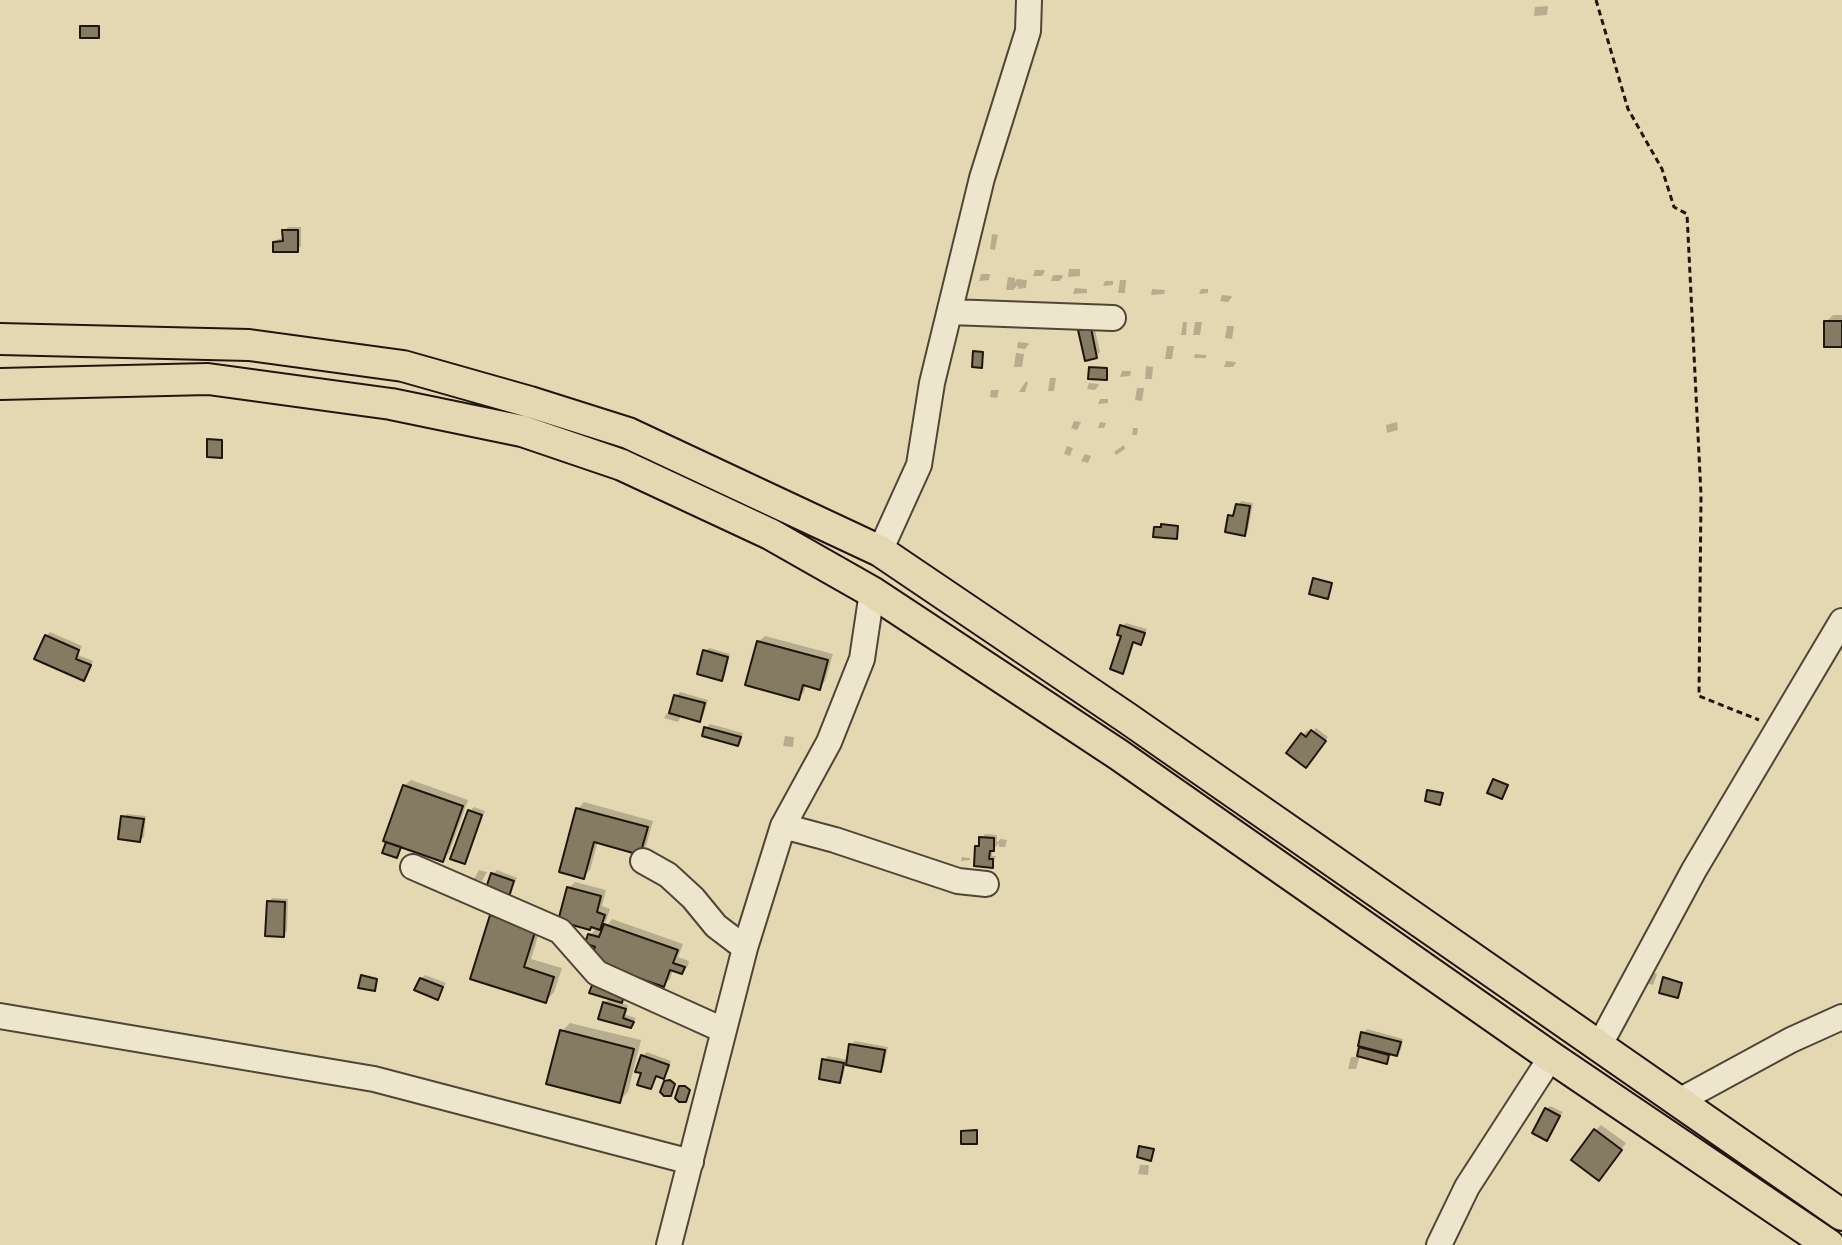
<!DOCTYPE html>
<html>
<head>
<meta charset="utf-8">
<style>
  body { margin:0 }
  canvas { display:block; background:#e4d8b2 }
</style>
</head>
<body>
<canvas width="1842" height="1245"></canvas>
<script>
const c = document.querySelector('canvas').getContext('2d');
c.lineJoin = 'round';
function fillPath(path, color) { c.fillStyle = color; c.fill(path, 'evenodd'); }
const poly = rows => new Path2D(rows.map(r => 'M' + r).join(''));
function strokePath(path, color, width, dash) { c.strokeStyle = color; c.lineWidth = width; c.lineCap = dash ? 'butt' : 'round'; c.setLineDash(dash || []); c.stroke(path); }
fillPath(poly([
  [1548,6,1547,15,1534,16,1535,7],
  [288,227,301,227,301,246,297,250,275,242,278,239,285,238,284,231],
  [992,234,998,235,995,250,990,249],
  [1069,269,1080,269,1080,276,1068,277],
  [1035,270,1044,270,1045,271,1042,276,1033,276],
  [981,274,990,274,989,280,979,281],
  [1053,275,1062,275,1063,277,1059,281,1051,281],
  [1008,277,1015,278,1015,282,1017,279,1027,280,1026,288,1018,289,1018,285,1013,290,1006,290],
  [1120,280,1126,280,1125,293,1118,293],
  [1105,281,1113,281,1113,285,1103,286],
  [1075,288,1087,289,1087,293,1073,294],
  [1152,289,1165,290,1164,294,1151,295],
  [1201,289,1208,289,1208,293,1199,294],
  [1222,295,1231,296,1232,297,1228,302,1220,301],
  [1833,315,1842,315,1842,345,1826,322],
  [1183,322,1187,322,1186,335,1181,335],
  [1195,322,1202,322,1200,335,1193,335],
  [1094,325,1100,352,1096,356,1080,331],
  [1227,326,1234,326,1232,339,1225,338],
  [1018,342,1028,343,1029,344,1025,349,1017,348],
  [1167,346,1174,346,1172,359,1165,359],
  [1016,353,1024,354,1022,367,1014,367],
  [1195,354,1206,355,1206,358,1194,358],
  [1226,361,1235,362,1236,363,1233,367,1224,367],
  [1146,366,1153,367,1152,379,1145,379],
  [1122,371,1131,371,1130,376,1120,377],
  [1050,378,1056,378,1054,391,1048,391],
  [1026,381,1028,383,1025,392,1019,392],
  [1089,383,1098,384,1099,385,1095,390,1087,389],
  [1137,388,1144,388,1142,401,1135,400],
  [991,390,999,390,997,398,990,397],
  [1100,399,1108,399,1108,403,1098,404],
  [1074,421,1081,422,1077,430,1071,428],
  [1100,422,1106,423,1104,428,1098,428],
  [1397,422,1398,430,1387,433,1386,425],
  [1133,428,1138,428,1137,435,1132,435],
  [1124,445,1125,449,1116,455,1114,452],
  [1067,446,1073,448,1070,456,1064,454],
  [1085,454,1091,456,1088,463,1081,461],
  [1241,501,1253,503,1248,530,1244,534,1230,516,1236,513],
  [1126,623,1147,629,1140,643,1135,641,1126,668,1122,671,1124,635,1122,626],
  [50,632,82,646,78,655,93,661,84,679,46,636],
  [765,636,833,654,825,681,819,688,806,684,804,692,798,698,758,642],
  [709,648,730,654,725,675,721,679,705,651],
  [680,692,708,700,703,716,700,719,682,714,678,722,664,718,667,713,671,714,676,696],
  [710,724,743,733,741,740,737,744,706,728],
  [1316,728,1328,737,1309,762,1289,753,1307,730,1311,734],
  [785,736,794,737,793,747,783,746],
  [411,780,468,800,449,853,442,859,404,786],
  [584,802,653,821,646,846,639,852,598,841,590,870,584,876,578,809],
  [474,807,485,811,468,858,464,862,470,811],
  [127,814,146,816,144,837,140,840,123,817],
  [985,834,997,835,997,843,1000,839,1007,840,1005,847,999,847,999,843,993,850,992,856,996,856,992,866,977,847],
  [962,857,970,858,970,860,961,861],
  [479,870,487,872,482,881,474,879],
  [497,870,517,878,507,897,493,874],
  [575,882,606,890,602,906,610,909,606,921,598,929,603,931,612,919,683,944,678,957,689,961,688,966,682,972,673,969,670,979,664,985,598,946,590,935,598,927,569,888],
  [272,898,288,899,287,931,283,935,269,902],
  [500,907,543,920,531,959,562,968,554,992,546,1001,472,978,492,916],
  [1651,972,1657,974,1653,985,1647,983],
  [425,975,446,983,438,998,421,979],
  [595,984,622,999,619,1003,628,1005,626,1015,636,1018,631,1026,605,1003,611,997],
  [570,1023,641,1040,628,1092,620,1100,562,1031],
  [1367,1029,1403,1039,1401,1050,1397,1053,1390,1052,1387,1061,1360,1055,1356,1069,1348,1069,1351,1057,1359,1057,1361,1049,1364,1045,1363,1033],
  [855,1041,888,1047,884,1066,880,1070,846,1063,843,1077,840,1080,824,1060,828,1056,848,1060,851,1045],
  [647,1052,671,1061,667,1073,663,1077,658,1075,651,1087,643,1056],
  [1550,1106,1563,1112,1547,1139,1546,1109],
  [1601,1125,1626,1143,1605,1172,1595,1131],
  [1140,1165,1149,1165,1148,1175,1138,1174]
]), '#0003');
const building = poly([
  [80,26,99,26,99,38,80,38,80,26],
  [282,230,298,230,298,252,273,252,273,242,283,241,282,230],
  [1824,321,1842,321,1842,347,1824,347,1824,321],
  [1091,328,1097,358,1085,361,1078,330,1091,328],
  [973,351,983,352,982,368,972,367,973,351],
  [1089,367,1107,368,1107,380,1088,379,1089,367],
  [207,439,222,440,222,458,207,457,207,439],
  [1236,504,1250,506,1245,536,1225,532,1228,515,1233,516,1236,504],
  [1161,524,1178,526,1177,539,1153,537,1154,527,1161,527,1161,524],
  [1313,578,1332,583,1328,599,1309,594,1313,578],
  [1120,625,1145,633,1141,645,1133,642,1123,674,1110,669,1121,636,1117,635,1120,625],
  [45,635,79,650,76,659,91,665,84,681,34,659,45,635],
  [757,641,828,660,820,690,803,685,799,700,745,685,757,641],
  [703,650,728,657,722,681,697,674,703,650],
  [674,695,705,703,700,722,669,713,674,695],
  [704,727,741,737,738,746,702,736,704,727],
  [1311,730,1326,741,1306,768,1286,753,1301,733,1306,737,1311,730],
  [1493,779,1508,785,1502,799,1487,793,1493,779],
  [403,785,463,806,443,862,383,841,403,785],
  [1427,790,1443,793,1440,805,1425,801,1427,790],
  [576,808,648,827,640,855,594,842,584,879,559,872,576,808],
  [468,810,482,815,465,864,450,859,468,810],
  [121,816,144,819,140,842,118,839,121,816],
  [979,837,994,838,994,851,990,851,989,859,993,859,993,868,974,866,975,846,979,846,979,837],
  [386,842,401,847,397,858,382,853,386,842],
  [491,873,514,881,508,900,485,891,491,873],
  [567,887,601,896,597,912,605,915,600,930,591,927,590,930,558,921,567,887],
  [267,901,285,902,284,937,265,936,267,901],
  [490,915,536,929,524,967,554,977,546,1003,470,979,490,915],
  [604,924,678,950,673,963,685,967,682,974,670,970,664,987,590,961,595,947,585,943,588,934,599,937,604,924],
  [361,975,377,979,375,991,358,988,361,975],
  [1663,977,1682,983,1678,998,1659,993,1663,977],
  [420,978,443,987,438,1000,414,990,420,978],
  [592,985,624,994,622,1003,589,993,592,985],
  [603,1002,626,1009,623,1018,634,1022,631,1028,598,1019,603,1002],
  [560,1030,634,1049,620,1103,546,1084,560,1030],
  [1361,1032,1401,1042,1397,1056,1358,1046,1361,1032],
  [849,1044,885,1050,881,1072,846,1065,849,1044],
  [1359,1047,1389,1055,1387,1064,1357,1056,1359,1047],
  [641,1055,669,1065,664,1079,656,1076,651,1089,637,1085,641,1073,635,1072,641,1055],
  [822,1059,844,1063,840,1083,819,1079,822,1059],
  [670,1080,675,1084,671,1096,664,1096,660,1092,664,1081,670,1080],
  [679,1086,685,1086,690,1090,686,1102,679,1102,675,1098,679,1086],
  [1545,1108,1560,1116,1547,1141,1532,1133,1545,1108],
  [1594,1129,1622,1150,1599,1181,1571,1160,1594,1129],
  [977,1130,977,1144,961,1144,961,1131,977,1130],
  [1139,1146,1154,1149,1151,1161,1137,1157,1139,1146]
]);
fillPath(building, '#857b63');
strokePath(building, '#1f160e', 2);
const minor = poly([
  [950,312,1113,318],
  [880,551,919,465,932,383,982,178,1028,31,1029,0],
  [783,826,835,840,958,881,986,884],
  [643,861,668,875,693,898,716,926,745,948],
  [413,867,560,931,597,973,723,1030],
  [0,1016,374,1079,691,1162],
  [1598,1048,1694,870,1842,621],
  [1677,1102,1791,1040,1842,1017],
  [669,1245,745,948,783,826,829,742,862,659,872,592],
  [1439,1245,1467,1187,1551,1057]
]);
const major = poly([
  [0,339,249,345,403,366,530,402,628,433,880,551,1127,718,1842,1215],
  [0,384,208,379,391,404,522,431,622,465,770,534,872,592,1119,755,1551,1057,1829,1245]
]);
strokePath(minor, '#504637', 28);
strokePath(major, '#1f160e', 34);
strokePath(poly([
  [1596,0,1628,109,1662,169,1674,207,1687,214,1701,495,1699,696,1759,720]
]), '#1f160e', 3, [6, 4]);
strokePath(minor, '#ede6cd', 24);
strokePath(major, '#e4d8b2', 30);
</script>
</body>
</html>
